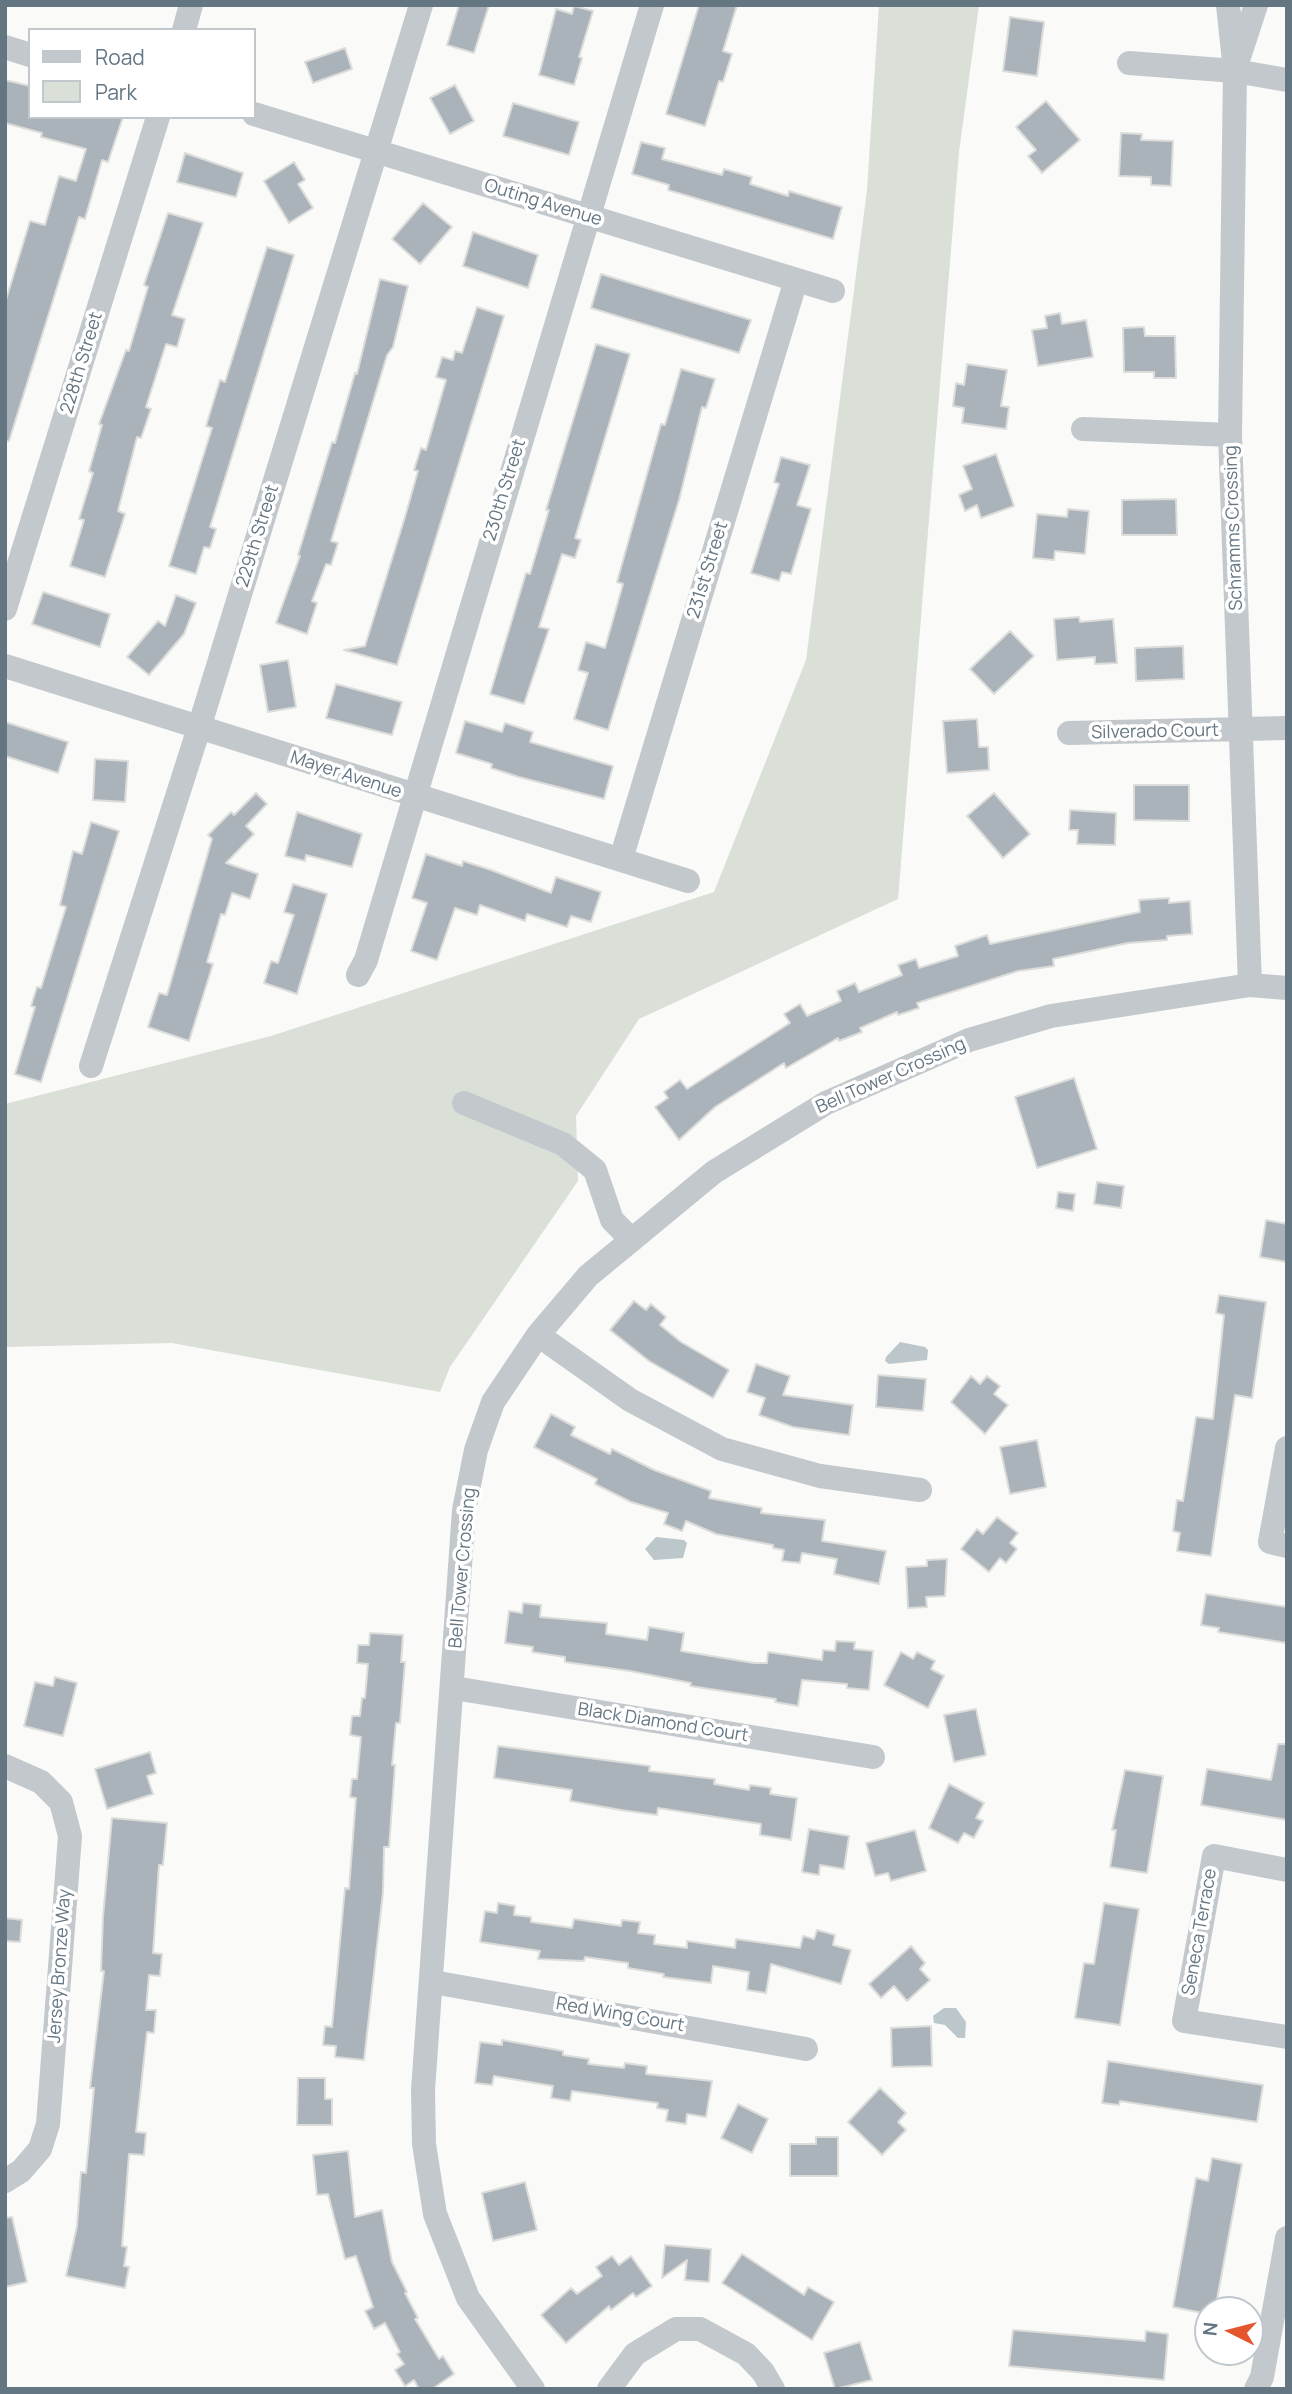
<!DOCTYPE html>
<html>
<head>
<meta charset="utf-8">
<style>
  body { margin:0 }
  #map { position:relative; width:1292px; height:2394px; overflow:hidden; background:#fafaf8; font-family:Manrope,sans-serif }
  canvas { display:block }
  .frame { position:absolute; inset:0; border:7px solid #657683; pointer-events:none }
  .legend { position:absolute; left:28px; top:28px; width:228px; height:91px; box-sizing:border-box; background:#fff; border:2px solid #c1c8cd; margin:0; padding:9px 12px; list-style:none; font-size:21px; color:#657683 }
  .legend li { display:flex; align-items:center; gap:14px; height:35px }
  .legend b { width:35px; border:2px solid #c1c8cd }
  .north { position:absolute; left:1194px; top:2296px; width:70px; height:70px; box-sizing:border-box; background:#fff; border:2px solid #c1c8cd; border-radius:50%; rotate:276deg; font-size:19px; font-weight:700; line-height:28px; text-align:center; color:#657683 }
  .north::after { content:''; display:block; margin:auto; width:24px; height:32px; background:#e4572e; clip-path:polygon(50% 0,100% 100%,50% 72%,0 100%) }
</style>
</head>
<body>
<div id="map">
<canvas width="1292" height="2394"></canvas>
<div class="frame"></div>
<ul class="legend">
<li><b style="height:9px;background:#c3c8cc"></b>Road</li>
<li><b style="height:19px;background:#dadfd7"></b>Park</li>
</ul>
<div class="north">N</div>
</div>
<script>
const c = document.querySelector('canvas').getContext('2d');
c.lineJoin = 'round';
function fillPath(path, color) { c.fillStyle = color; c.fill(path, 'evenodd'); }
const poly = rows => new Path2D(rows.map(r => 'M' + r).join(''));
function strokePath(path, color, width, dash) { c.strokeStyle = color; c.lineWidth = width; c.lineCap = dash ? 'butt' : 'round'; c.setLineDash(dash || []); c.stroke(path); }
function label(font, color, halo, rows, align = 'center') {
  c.font = font + ' Manrope,sans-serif'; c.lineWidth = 7; c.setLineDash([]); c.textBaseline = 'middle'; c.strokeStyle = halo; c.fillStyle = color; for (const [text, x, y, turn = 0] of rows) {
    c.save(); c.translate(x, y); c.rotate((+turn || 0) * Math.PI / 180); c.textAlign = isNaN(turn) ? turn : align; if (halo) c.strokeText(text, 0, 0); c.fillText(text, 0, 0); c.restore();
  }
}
fillPath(poly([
  [879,5,979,5,959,152,898,899,639,1019,576,1116,578,1181,450,1367,440,1392,172,1343,5,1347,5,1104,271,1036,714,892,806,660,867,190]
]), '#dadfd7');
fillPath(poly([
  [900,1342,925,1347,928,1350,927,1360,889,1364,885,1361,886,1357],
  [656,1537,684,1540,687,1543,683,1558,654,1560,645,1549],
  [944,2008,956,2008,966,2022,965,2038,958,2038,945,2025,934,2023,933,2016]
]), '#bbc7cb');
const building = poly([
  [459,5,489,5,474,53,447,45,459,5],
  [699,5,737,5,723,51,732,54,723,82,719,81,705,126,666,114,699,5],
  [574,6,593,11,579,57,582,58,574,85,539,75,556,9,572,14,574,6],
  [1010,17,1044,22,1037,76,1003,71,1010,17],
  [345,48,352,69,313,83,305,62,345,48],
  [5,80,30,86,30,117,123,117,108,162,102,160,85,219,79,217,9,441,5,441,5,303,30,221,45,225,59,176,76,181,86,149,41,137,42,133,5,123,5,80],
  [455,85,474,121,450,134,430,98,455,85],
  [1046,101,1080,140,1042,173,1028,156,1036,150,1016,127,1046,101],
  [513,103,579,122,569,155,503,136,513,103],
  [1121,133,1142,134,1141,140,1173,141,1171,186,1151,185,1151,177,1119,176,1121,133],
  [641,142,665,148,662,159,722,175,724,169,752,177,750,184,788,196,789,191,842,207,833,239,668,190,669,185,632,174,641,142],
  [185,153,243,173,236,197,177,182,185,153],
  [294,162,305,180,298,184,313,208,289,223,264,181,294,162],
  [423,203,452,227,420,264,392,239,423,203],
  [168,213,203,223,172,315,185,319,177,347,166,344,146,407,151,409,141,438,137,437,118,511,125,514,105,577,70,566,84,520,79,519,93,473,89,471,102,425,99,424,126,350,129,351,148,287,144,285,168,213],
  [473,232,538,255,528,288,463,266,473,232],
  [267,247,294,255,210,527,216,529,210,548,204,547,196,574,169,566,212,428,206,426,220,380,225,382,267,247],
  [601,274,751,320,739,353,591,308,601,274],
  [380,279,408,286,393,347,387,355,331,541,338,543,331,565,326,564,312,601,317,603,307,634,276,623,300,556,298,555,332,442,335,443,355,373,357,374,380,279],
  [477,307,504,316,397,665,344,650,365,646,405,517,418,471,414,470,421,448,426,450,446,380,436,377,442,357,453,360,455,351,462,353,477,307],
  [1060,313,1062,324,1086,320,1093,357,1038,366,1032,330,1047,328,1045,316,1060,313],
  [1144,327,1145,336,1175,336,1176,378,1154,378,1154,372,1124,372,1123,328,1144,327],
  [596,344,630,354,575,538,581,540,575,558,562,554,539,627,549,629,524,704,490,694,526,573,530,574,549,510,546,510,596,344],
  [967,364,1007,370,1001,406,1009,407,1006,429,962,423,964,408,953,406,956,383,964,385,967,364],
  [681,369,715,379,706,408,702,407,679,500,608,730,574,719,588,673,578,670,586,642,605,648,623,584,617,582,661,424,665,425,681,369],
  [996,454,1014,506,981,518,977,505,965,511,959,495,972,489,963,466,996,454],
  [781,457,810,465,797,505,811,509,791,574,782,572,779,581,751,573,779,484,774,482,781,457],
  [1176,499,1177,535,1122,535,1122,500,1176,499],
  [1068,509,1089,511,1085,554,1055,551,1054,560,1033,558,1037,514,1067,517,1068,509],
  [43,592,110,614,100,647,32,624,43,592],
  [176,595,196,603,184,634,149,675,127,657,158,621,165,626,176,595],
  [1079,617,1080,622,1113,619,1117,663,1095,664,1095,657,1057,660,1054,619,1079,617],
  [1010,631,1034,656,994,694,970,669,1010,631],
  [1183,646,1184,679,1136,681,1135,648,1183,646],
  [288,660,296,707,268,712,260,665,288,660],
  [336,684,402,702,392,735,326,718,336,684],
  [977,719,979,747,988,747,989,770,947,773,943,721,977,719],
  [465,721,502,732,505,723,533,732,530,742,613,766,604,799,519,777,491,768,492,764,456,753,465,721],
  [5,722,68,742,58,773,5,756,5,722],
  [95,759,128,761,125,802,93,800,95,759],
  [1134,785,1189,785,1189,821,1134,820,1134,785],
  [256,793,267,804,246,826,254,834,226,863,258,874,250,899,232,893,225,915,221,914,207,962,213,964,189,1041,148,1027,159,993,167,995,212,839,208,835,231,812,234,815,256,793],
  [994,793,1030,834,1003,858,967,816,994,793],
  [1070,810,1116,813,1115,845,1077,844,1078,830,1069,830,1070,810],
  [297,812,362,834,352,867,306,855,305,861,285,856,297,812],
  [91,822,119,831,41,1082,15,1074,35,1007,31,1006,37,987,41,988,66,907,60,905,73,851,82,854,91,822],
  [426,854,462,866,463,861,491,870,551,893,556,877,601,892,591,922,571,916,567,927,527,914,525,921,480,905,477,915,455,908,437,960,411,951,427,903,412,898,426,854],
  [293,884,327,894,297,994,264,983,271,961,278,963,294,915,284,912,293,884],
  [1169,898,1169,903,1190,901,1192,934,1167,936,1167,940,1128,943,1053,959,1054,966,1018,971,917,1003,919,1008,898,1015,897,1012,860,1028,862,1032,839,1041,838,1038,786,1068,784,1063,715,1107,679,1140,655,1107,668,1098,664,1092,680,1080,687,1089,790,1023,784,1014,800,1004,807,1016,841,1001,837,991,855,983,859,992,902,975,898,965,916,959,919,968,958,956,955,946,987,935,990,944,1140,912,1139,900,1169,898],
  [1074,1078,1097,1149,1037,1168,1015,1097,1074,1078],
  [1097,1182,1124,1186,1121,1208,1094,1204,1097,1182],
  [1058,1192,1075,1194,1073,1211,1056,1208,1058,1192],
  [1266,1220,1287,1224,1287,1262,1260,1257,1266,1220],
  [1219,1295,1266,1302,1252,1398,1235,1395,1211,1556,1177,1551,1180,1533,1173,1531,1177,1500,1183,1501,1196,1417,1213,1419,1224,1315,1216,1313,1219,1295],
  [634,1301,646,1310,651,1304,666,1317,660,1325,681,1342,729,1370,713,1398,649,1361,610,1330,634,1301],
  [756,1364,790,1376,783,1395,853,1405,849,1435,793,1427,759,1415,765,1398,747,1392,756,1364],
  [878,1375,926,1379,923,1411,876,1407,878,1375],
  [971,1376,980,1384,987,1376,1000,1386,994,1394,1008,1405,985,1434,951,1402,971,1376],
  [551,1414,575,1427,571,1435,610,1454,612,1449,654,1470,711,1491,709,1498,762,1508,761,1513,825,1520,822,1541,886,1551,879,1584,834,1574,837,1559,802,1553,800,1563,782,1561,784,1550,773,1548,773,1545,716,1534,686,1521,682,1531,664,1524,668,1513,631,1502,595,1484,597,1479,534,1447,551,1414],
  [1037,1440,1046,1487,1010,1494,1000,1447,1037,1440],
  [997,1517,1018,1533,1010,1543,1017,1549,1006,1563,1000,1558,989,1572,961,1549,977,1529,983,1534,997,1517],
  [947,1559,945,1596,926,1597,927,1607,908,1608,906,1567,927,1566,927,1560,947,1559],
  [1206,1594,1287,1607,1287,1643,1218,1632,1219,1628,1201,1625,1206,1594],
  [523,1603,541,1605,540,1617,607,1623,606,1634,647,1640,649,1627,684,1633,681,1651,754,1663,767,1663,768,1652,822,1660,823,1650,835,1651,836,1641,855,1642,854,1649,873,1651,869,1690,847,1688,847,1684,802,1680,798,1706,775,1702,776,1699,690,1686,691,1683,630,1671,565,1662,565,1657,532,1652,533,1647,505,1643,509,1611,522,1613,523,1603],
  [370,1633,403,1635,401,1662,405,1662,400,1723,396,1723,392,1765,395,1765,389,1847,384,1847,383,1892,364,2060,335,2057,336,2046,323,2045,325,2026,332,2027,345,1888,349,1889,356,1798,350,1797,352,1779,357,1779,361,1737,350,1735,352,1716,360,1716,362,1698,365,1698,368,1664,357,1663,358,1645,369,1645,370,1633],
  [901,1652,913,1659,917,1652,935,1661,931,1669,944,1676,928,1708,884,1685,901,1652],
  [55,1677,77,1683,63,1736,24,1726,35,1682,53,1686,55,1677],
  [976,1709,986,1755,954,1762,944,1715,976,1709],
  [1278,1744,1287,1744,1287,1820,1201,1805,1207,1769,1271,1780,1278,1744],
  [498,1746,650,1766,649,1771,715,1779,714,1784,749,1790,750,1785,771,1788,770,1794,797,1798,791,1840,760,1835,761,1824,658,1808,657,1815,621,1810,570,1801,572,1790,494,1778,498,1746],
  [150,1752,156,1773,147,1776,153,1794,107,1809,95,1769,150,1752],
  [1125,1770,1163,1776,1147,1873,1110,1867,1116,1830,1112,1830,1125,1770],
  [949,1784,984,1803,976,1818,983,1821,974,1838,964,1833,958,1843,929,1828,949,1784],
  [112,1818,167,1823,163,1865,159,1865,153,1953,162,1954,160,1976,149,1975,146,2010,156,2010,154,2033,147,2032,136,2132,146,2133,144,2155,129,2154,122,2246,127,2247,124,2266,129,2267,125,2288,66,2276,77,2226,81,2172,86,2173,94,2088,90,2088,104,1971,101,1971,103,1917,112,1818],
  [809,1829,849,1836,844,1869,820,1865,819,1875,802,1872,809,1829],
  [915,1830,926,1871,891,1881,888,1873,875,1876,866,1843,915,1830],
  [498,1903,515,1906,514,1915,531,1917,531,1922,572,1928,574,1919,621,1926,622,1920,640,1922,638,1933,655,1935,654,1944,687,1948,687,1941,735,1948,736,1939,800,1948,803,1936,814,1939,817,1930,835,1935,833,1945,851,1950,841,1984,771,1964,766,1993,747,1990,749,1972,713,1966,711,1983,663,1977,664,1974,628,1968,628,1963,585,1957,584,1961,538,1959,540,1951,480,1942,485,1911,497,1913,498,1903],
  [1104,1903,1139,1909,1120,2025,1075,2018,1084,1963,1094,1964,1104,1903],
  [5,1918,22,1920,20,1942,5,1941,5,1918],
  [911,1946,925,1963,920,1969,930,1980,907,2001,894,1986,881,1998,869,1984,911,1946],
  [931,2026,932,2066,892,2067,891,2028,931,2026],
  [502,2040,563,2051,563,2055,589,2059,588,2064,624,2068,625,2063,647,2066,646,2074,712,2081,706,2117,687,2114,686,2124,666,2121,668,2110,657,2108,658,2103,572,2091,570,2101,551,2098,553,2086,494,2076,492,2085,475,2083,480,2042,502,2045,502,2040],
  [1108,2061,1263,2085,1257,2122,1120,2101,1119,2105,1102,2103,1108,2061],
  [298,2078,325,2078,325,2099,332,2099,332,2125,297,2125,298,2078],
  [880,2088,906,2113,898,2122,906,2130,882,2155,848,2122,880,2088],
  [738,2104,768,2119,752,2153,721,2138,738,2104],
  [816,2137,838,2137,838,2176,790,2176,790,2144,816,2144,816,2137],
  [348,2151,355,2217,382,2210,392,2262,407,2292,405,2293,418,2318,415,2319,439,2359,443,2356,454,2374,432,2389,419,2389,414,2380,405,2386,395,2370,404,2364,397,2354,400,2352,385,2323,374,2329,365,2311,373,2307,356,2256,345,2259,328,2194,317,2195,313,2155,348,2151],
  [1212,2158,1242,2164,1215,2310,1208,2310,1208,2314,1173,2307,1196,2178,1208,2181,1212,2158],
  [525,2182,537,2230,493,2241,482,2193,525,2182],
  [12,2217,27,2282,5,2287,5,2218,12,2217],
  [665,2245,711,2249,709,2282,685,2280,687,2260,662,2278,665,2245],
  [742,2254,804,2295,808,2287,834,2302,812,2340,722,2283,742,2254],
  [612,2256,619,2265,631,2256,652,2286,636,2297,633,2293,611,2310,609,2306,566,2343,541,2315,571,2288,577,2294,602,2276,596,2267,612,2256],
  [1013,2330,1145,2341,1146,2331,1168,2334,1164,2380,1009,2366,1013,2330],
  [860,2342,872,2380,835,2389,824,2353,860,2342]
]);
fillPath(building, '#aab3b9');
strokePath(building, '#dcdcda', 2);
strokePath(poly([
  [1228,5,1235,71,1230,435,1250,985],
  [184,30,191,5],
  [5,47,30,55],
  [1238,60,1256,5],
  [1129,63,1235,71,1287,80],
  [254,114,833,291],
  [1083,429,1230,435],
  [5,609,158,117],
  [5,666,688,881],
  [1069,733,1287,728],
  [621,859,796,280],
  [358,975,366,960,652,5],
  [91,1066,199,728,421,5],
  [464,1103,563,1144,595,1170,612,1220,632,1240],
  [538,1335,630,1400,722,1449,820,1476,920,1490],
  [1287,1448,1270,1542,1287,1546],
  [454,1688,873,1757],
  [5,1766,41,1782,61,1802,70,1836,48,2124,40,2149,21,2171,5,2181],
  [1287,1870,1214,1856,1184,2021,1287,2037],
  [433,1982,806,2049],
  [533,2389,468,2298,435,2214,424,2144,423,2090,464,1510,476,1450,493,1402,538,1335,588,1276,714,1172,826,1103,969,1040,1051,1016,1250,985,1287,988],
  [609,2389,635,2354,676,2329,700,2329,746,2354,763,2372,773,2389],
  [1256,2389,1262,2377,1287,2238]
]), '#c3c8cc', 24);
label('18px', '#657683', '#fff', [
  ["Outing Avenue",543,203,17],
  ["228th Street",82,363,-73],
  ["230th Street",505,490,-73],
  ["Schramms Crossing",1234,528,-92],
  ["229th Street",258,536,-73],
  ["231st Street",708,570,-73],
  ["Silverado Court",1155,732,-1],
  ["Mayer Avenue",346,775,18],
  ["Bell Tower Crossing",891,1076,-24],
  ["Bell Tower Crossing",463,1568,-85],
  ["Black Diamond Court",663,1723,9],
  ["Seneca Terrace",1200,1932,-80],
  ["Jersey Bronze Way",60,1966,-86],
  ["Red Wing Court",620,2015,10]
]);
</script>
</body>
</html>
